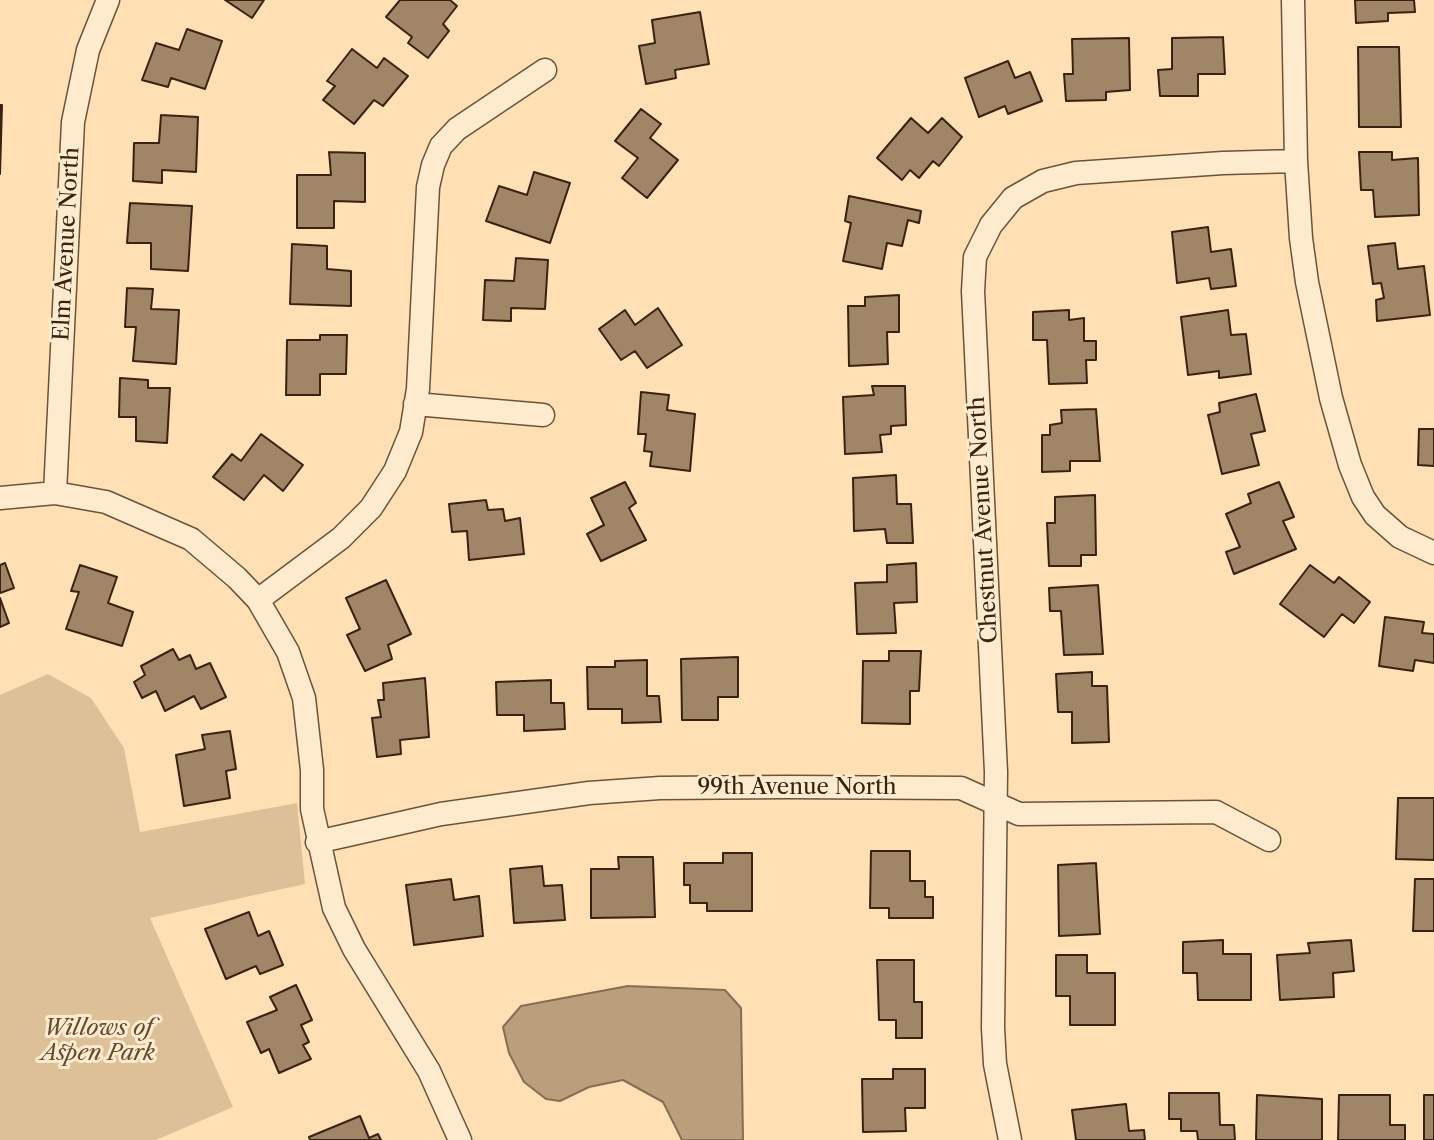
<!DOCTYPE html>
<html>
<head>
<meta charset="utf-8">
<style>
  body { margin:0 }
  canvas { display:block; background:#fee0b4 }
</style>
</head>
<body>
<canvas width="1434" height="1140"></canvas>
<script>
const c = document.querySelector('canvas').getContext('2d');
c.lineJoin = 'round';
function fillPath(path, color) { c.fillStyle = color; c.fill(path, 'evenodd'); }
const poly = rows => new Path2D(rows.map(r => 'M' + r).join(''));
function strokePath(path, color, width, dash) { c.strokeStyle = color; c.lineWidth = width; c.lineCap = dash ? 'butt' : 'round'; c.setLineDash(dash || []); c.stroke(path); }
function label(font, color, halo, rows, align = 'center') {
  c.font = font + ' "Libre Caslon Text",serif'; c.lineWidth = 6; c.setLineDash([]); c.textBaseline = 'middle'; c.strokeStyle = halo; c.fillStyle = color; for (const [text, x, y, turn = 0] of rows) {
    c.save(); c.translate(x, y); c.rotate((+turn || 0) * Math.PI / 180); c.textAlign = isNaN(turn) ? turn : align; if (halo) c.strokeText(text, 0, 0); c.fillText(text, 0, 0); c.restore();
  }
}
fillPath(poly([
  [48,674,91,698,124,748,140,832,297,803,305,884,150,918,233,1107,156,1140,0,1140,0,695]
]), '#ddc098');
const water = poly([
  [628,986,725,990,741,1008,743,1140,682,1140,663,1102,623,1080,589,1087,560,1101,546,1099,524,1082,509,1053,503,1027,521,1006,628,986]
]);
fillPath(water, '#bb9f7d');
strokePath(water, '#876d52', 2);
const building = poly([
  [225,0,264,0,252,18,225,0],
  [400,0,450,0,457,6,443,24,449,31,428,58,408,43,412,37,386,17,400,0],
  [1355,0,1414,0,1415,12,1388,13,1388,21,1356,23,1355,0],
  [700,12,709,64,675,70,676,78,646,84,639,46,655,43,652,20,700,12],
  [187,29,222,41,205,89,171,78,168,87,142,80,156,43,179,50,187,29],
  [1223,37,1225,74,1198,74,1198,96,1160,96,1158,70,1172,69,1172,38,1223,37],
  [1129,38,1130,90,1106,92,1106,100,1066,101,1064,74,1073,74,1072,39,1129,38],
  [1358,47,1399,47,1401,127,1359,127,1358,47],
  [352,49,377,68,384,58,408,76,383,106,374,100,354,124,323,100,335,86,327,81,352,49],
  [1008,61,1015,78,1030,72,1042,101,1008,114,1005,106,979,117,965,78,1008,61],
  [0,105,2,105,0,174,0,105],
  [641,109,661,124,650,138,678,160,647,198,622,178,638,158,615,141,641,109],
  [161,115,198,117,196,172,162,170,162,183,133,181,134,143,159,143,161,115],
  [911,118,928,133,942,118,962,137,939,166,933,161,919,178,910,170,902,180,877,158,911,118],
  [329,152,365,153,365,202,334,201,334,228,297,228,297,175,331,175,329,152],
  [1359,152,1392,152,1392,160,1418,158,1419,215,1375,217,1373,190,1361,190,1359,152],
  [534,172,570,183,550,243,486,221,499,186,527,195,534,172],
  [849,196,921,211,919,223,908,220,902,246,887,243,882,269,843,261,851,223,845,221,849,196],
  [130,203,192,206,188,271,151,269,151,243,127,243,130,203],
  [1208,227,1211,252,1231,249,1236,286,1211,289,1209,278,1177,283,1172,232,1208,227],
  [1395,243,1398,269,1424,266,1430,315,1377,321,1376,300,1384,298,1381,283,1373,284,1368,246,1395,243],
  [292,244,327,246,327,269,351,271,351,306,290,304,292,244],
  [516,258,548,260,545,309,511,308,511,321,483,320,485,280,514,281,516,258],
  [127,288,153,289,151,309,179,310,176,364,133,361,136,327,125,327,127,288],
  [899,295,899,332,887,332,888,364,849,366,848,306,865,306,865,297,899,295],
  [658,308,682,345,647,368,635,351,621,360,599,329,625,310,635,325,658,308],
  [1069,310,1069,320,1084,318,1084,341,1096,341,1096,360,1086,360,1087,383,1049,384,1047,340,1033,340,1033,312,1069,310],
  [1228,310,1231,335,1246,334,1251,374,1219,378,1219,371,1188,375,1181,317,1228,310],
  [320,335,347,335,346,374,320,374,320,395,286,395,287,340,320,340,320,335],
  [120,378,148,380,148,388,170,388,167,443,136,441,136,417,119,417,120,378],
  [872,386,905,386,906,425,891,426,891,434,880,435,882,452,845,454,843,397,874,395,872,386],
  [641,392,669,395,667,410,695,414,690,471,650,466,652,452,644,451,646,434,638,434,641,392],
  [1256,394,1265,431,1251,434,1259,465,1222,474,1208,415,1220,412,1219,403,1256,394],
  [1096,409,1100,461,1070,461,1070,471,1042,472,1042,435,1050,435,1050,425,1062,423,1061,410,1096,409],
  [1419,429,1434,429,1434,466,1418,465,1419,429],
  [261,434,303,465,283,491,264,475,244,500,213,477,232,454,241,461,261,434],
  [896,475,897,504,911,504,913,543,887,543,885,529,854,531,853,478,896,475],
  [625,482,636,503,629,508,646,540,601,561,587,534,604,525,591,498,625,482],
  [1279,482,1294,517,1283,521,1296,549,1234,574,1226,552,1240,547,1226,514,1251,503,1248,494,1279,482],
  [1095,495,1096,555,1081,555,1081,566,1049,566,1047,523,1055,523,1055,497,1095,495],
  [486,500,488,510,503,509,505,521,520,518,524,554,469,560,467,531,452,532,449,504,486,500],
  [5,563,14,588,0,593,0,565,5,563],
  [916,563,917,602,894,603,896,633,857,634,855,583,887,582,887,565,916,563],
  [80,565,117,577,108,603,133,612,122,646,66,629,79,592,71,591,80,565],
  [1310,565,1334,583,1339,577,1370,602,1354,623,1342,614,1324,637,1280,604,1310,565],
  [386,580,411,634,388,645,392,659,365,671,347,635,360,629,346,598,386,580],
  [1098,585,1103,654,1064,655,1061,611,1050,611,1049,588,1098,585],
  [0,598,9,623,0,627,0,598],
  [1385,617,1424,622,1422,633,1434,634,1434,663,1415,660,1413,671,1379,666,1385,617],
  [173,649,179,660,190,655,196,669,210,663,226,697,201,709,194,696,165,711,156,691,142,698,134,682,145,675,141,666,173,649],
  [889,651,921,651,919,691,910,691,910,724,862,723,863,661,889,661,889,651],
  [738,657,738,697,718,697,718,720,682,720,681,659,738,657],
  [647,660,647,696,659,696,661,722,622,723,622,709,588,709,587,667,615,667,615,661,647,660],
  [1092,672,1092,686,1107,686,1109,742,1072,743,1072,712,1058,712,1056,674,1092,672],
  [425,678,429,737,400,740,401,754,377,757,372,718,381,717,378,700,384,700,383,683,425,678],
  [551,680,551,703,564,703,565,729,524,731,524,715,497,715,496,682,551,680],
  [230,731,236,769,226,771,230,798,184,806,176,755,205,749,202,735,230,731],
  [1398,798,1434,798,1434,860,1396,859,1398,798],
  [871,851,910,851,910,881,925,881,925,897,933,897,933,918,889,918,889,908,870,908,871,851],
  [723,853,752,853,752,911,707,911,707,903,690,903,690,885,684,885,684,863,723,863,723,853],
  [618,857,653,857,655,917,591,918,591,869,619,869,618,857],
  [1096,863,1100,934,1059,936,1058,865,1096,863],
  [542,866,544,886,562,885,565,920,514,923,510,869,542,866],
  [451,879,454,900,479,896,483,936,414,945,406,885,451,879],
  [1415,879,1434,879,1434,931,1413,931,1415,879],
  [249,912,258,936,269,931,283,965,260,974,256,966,226,979,205,929,249,912],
  [1223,940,1223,954,1251,954,1251,1000,1198,1000,1197,973,1183,973,1183,942,1223,940],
  [1351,940,1354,971,1333,973,1334,997,1280,1000,1277,955,1310,953,1308,943,1351,940],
  [1056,955,1087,955,1087,973,1115,973,1115,1025,1070,1025,1070,996,1056,996,1056,955],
  [877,960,914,960,914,1002,922,1002,922,1038,896,1038,896,1020,879,1020,877,960],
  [296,985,312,1020,301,1025,309,1042,303,1045,311,1059,279,1073,269,1049,261,1053,247,1022,277,1010,270,997,296,985],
  [893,1069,925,1069,925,1108,905,1108,906,1131,863,1132,862,1079,893,1079,893,1069],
  [1169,1093,1219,1093,1220,1125,1234,1125,1235,1140,1198,1140,1197,1131,1181,1131,1181,1119,1169,1119,1169,1093],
  [1257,1095,1322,1099,1322,1140,1256,1140,1257,1095],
  [1339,1095,1390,1095,1390,1125,1405,1125,1405,1140,1338,1140,1339,1095],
  [1424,1095,1434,1095,1434,1140,1424,1140,1424,1095],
  [1126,1104,1129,1131,1144,1130,1145,1140,1076,1140,1072,1110,1126,1104],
  [360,1116,369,1138,378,1134,381,1140,310,1140,309,1137,360,1116]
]);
fillPath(building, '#a08566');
strokePath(building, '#3a2212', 2);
const minor = poly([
  [1293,0,1296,161,1301,238,1307,282,1331,398,1350,465,1363,497,1375,515,1400,537,1434,553],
  [415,404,543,415],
  [55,493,73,122,88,50,108,0],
  [0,498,55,493,106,502,191,539,237,578,258,600,288,652,304,698,312,770,312,809,334,908,354,949,429,1071,460,1140],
  [258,600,341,538,371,508,395,471,411,432,418,389,428,187,433,165,441,146,457,129,545,70],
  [317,842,441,814,589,793,660,788,786,787,961,788,1019,814,1216,812,1269,840],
  [1010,1140,995,1064,993,1028,996,772,973,291,975,257,991,225,1013,198,1043,181,1076,173,1223,163,1296,161]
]);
strokePath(minor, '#6b523a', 25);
strokePath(minor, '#feebce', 22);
label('22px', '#3a2212', '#feebce', [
  ["Elm Avenue North",67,244,-87],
  ["Chestnut Avenue North",984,520,-93],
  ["99th Avenue North",797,788]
]);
label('italic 22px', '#634a34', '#feebce', [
  ["Willows of",98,1029],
  ["Aspen Park",98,1054]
]);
</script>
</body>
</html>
